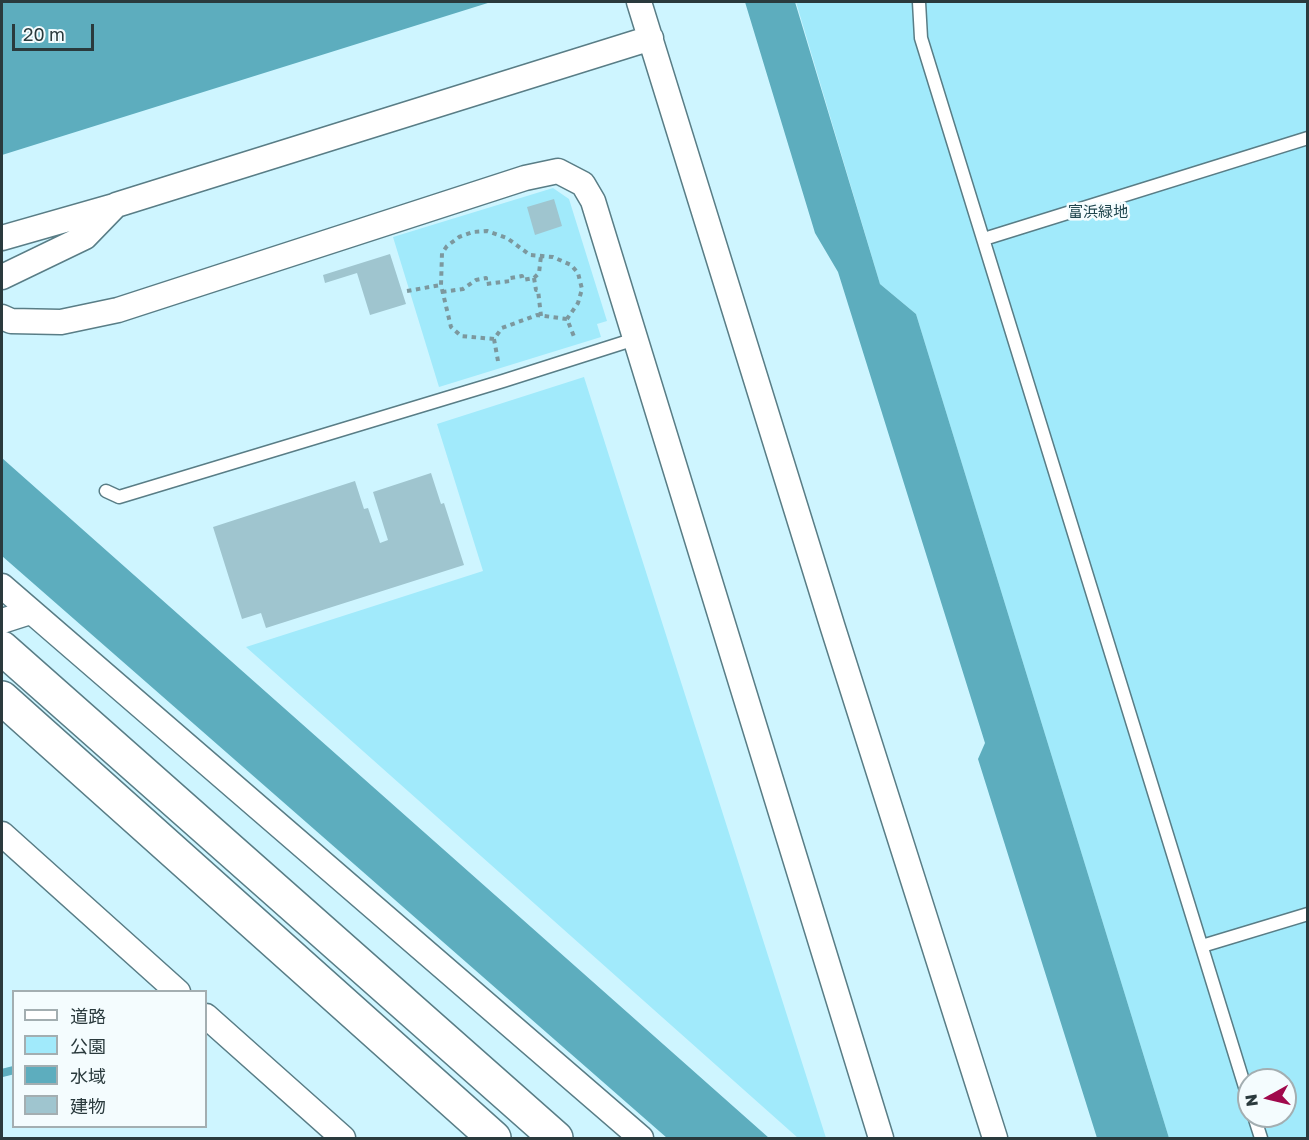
<!DOCTYPE html>
<html>
<head>
<meta charset="utf-8">
<style>
  body { margin:0 }
  #map { position:relative; width:1309px; height:1140px; overflow:hidden; background:#cef5ff; font-family:"Golos Text","Noto Sans JP",sans-serif }
  canvas { display:block }
  .frame { position:absolute; inset:0; border:3px solid #2a3a3d; pointer-events:none }
  .legend { position:absolute; left:12px; top:990px; width:195px; height:138px; box-sizing:border-box; background:#f4fcfe; border:2px solid #a3aeb1; margin:0; padding:8px 10px; list-style:none; font-size:18px; color:#2a3a3d }
  .legend li { display:flex; align-items:center; gap:12px; height:30px }
  .legend b { width:30px; border:2px solid #a3aeb1 }
  .north { position:absolute; left:1237px; top:1068px; width:60px; height:60px; box-sizing:border-box; background:#f4fcfe; border:2px solid #a3aeb1; border-radius:50%; rotate:262deg; font-size:16px; font-weight:700; line-height:24px; text-align:center; color:#2a3a3d }
  .north::after { content:''; display:block; margin:auto; width:21px; height:27px; background:#a0094c; clip-path:polygon(50% 0,100% 100%,50% 72%,0 100%) }
  .scale { position:absolute; left:12px; top:24px; width:82px; height:27px; box-sizing:border-box; border:3px solid #2a3a3d; border-top:0; padding-left:8px; font-size:18px; line-height:21px; white-space:nowrap; color:#2a3a3d; -webkit-text-stroke:4px #f4fcfe; paint-order:stroke }
</style>
</head>
<body>
<div id="map">
<canvas width="1309" height="1140"></canvas>
<div class="frame"></div>
<ul class="legend">
<li><b style="height:8px;background:#fff"></b>道路</li>
<li><b style="height:16px;background:#a1eafb"></b>公園</li>
<li><b style="height:16px;background:#5dadbe"></b>水域</li>
<li><b style="height:16px;background:#9fc5cf"></b>建物</li>
</ul>
<div class="north">N</div>
<div class="scale">20 m</div>
</div>
<script>
const c = document.querySelector('canvas').getContext('2d');
c.lineJoin = 'round';
function fillPath(path, color) { c.fillStyle = color; c.fill(path, 'evenodd'); }
const poly = rows => new Path2D(rows.map(r => 'M' + r).join(''));
function strokePath(path, color, width, dash) { c.strokeStyle = color; c.lineWidth = width; c.lineCap = dash ? 'butt' : 'round'; c.setLineDash(dash || []); c.stroke(path); }
function label(font, color, halo, rows, align = 'center') {
  c.font = font + ' "Golos Text","Noto Sans JP",sans-serif'; c.lineWidth = 5; c.setLineDash([]); c.textBaseline = 'middle'; c.strokeStyle = halo; c.fillStyle = color; for (const [text, x, y, turn = 0] of rows) {
    c.save(); c.translate(x, y); c.rotate((+turn || 0) * Math.PI / 180); c.textAlign = isNaN(turn) ? turn : align; if (halo) c.strokeText(text, 0, 0); c.fillText(text, 0, 0); c.restore();
  }
}
fillPath(poly([
  [796,2,1307,2,1307,1138,1169,1138,916,314,880,284],
  [1249,1080,1285,1080,1285,1116,1249,1116],
  [553,188,569,199,607,321,597,324,601,337,439,387,393,237],
  [584,377,826,1138,798,1138,246,647,483,571,437,424]
]), '#a1eafb');
fillPath(poly([
  [2,2,491,2,2,155],
  [745,2,795,2,880,284,916,314,1169,1138,1097,1138,978,759,985,743,838,272,815,233],
  [2,458,769,1138,667,1138,2,556]
]), '#5dadbe');
strokePath(poly([
  [2,1073,14,1070]
]), '#5dadbe', 8);
fillPath(poly([
  [554,199,562,226,535,235,527,207],
  [390,254,406,304,370,315,357,273,325,283,323,275],
  [431,473,441,504,444,503,464,565,266,628,261,613,242,619,213,527,355,481,364,509,368,508,380,543,388,540,373,492]
]), '#9fc5cf');
const lane = poly([
  [919,2,921,38,1249,1100],
  [984,239,1308,138],
  [106,491,119,497,503,381,635,339],
  [1202,946,1308,914],
  [1254,1116,1261,1138]
]);
const street = poly([
  [639,2,833,628,995,1138],
  [2,238,114,206],
  [2,277,85,237,116,205,651,38],
  [2,317,11,321,61,322,118,310,525,178,558,171,583,184,593,201,881,1138],
  [2,586,641,1138],
  [2,621,30,612],
  [2,834,178,992],
  [206,1016,343,1138]
]);
const secondary = poly([
  [2,648,556,1138],
  [2,698,494,1138]
]);
strokePath(lane, '#597d86', 15);
strokePath(street, '#597d86', 27);
strokePath(secondary, '#597d86', 36);
strokePath(poly([
  [534,278,536,290,538,290,541,316],
  [407,291,441,285],
  [442,292,463,289,476,280,486,278,486,284,510,281,510,278,522,276,523,280,534,278,539,273,541,256],
  [494,339,461,336,451,327,441,285,442,253,447,246,459,237,473,232,487,231,507,238,530,255,553,257,571,265,578,273,582,289,578,303,567,319],
  [498,361,494,339,502,328,537,315,567,319,575,339]
]), '#7c989e', 4, [4.5, 4.5]);
strokePath(lane, '#fff', 12);
strokePath(street, '#fff', 24);
strokePath(secondary, '#fff', 33);
label('15px', '#20464e', '#f4fcfe', [
  ["富浜緑地",1098,212]
]);
</script>
</body>
</html>
